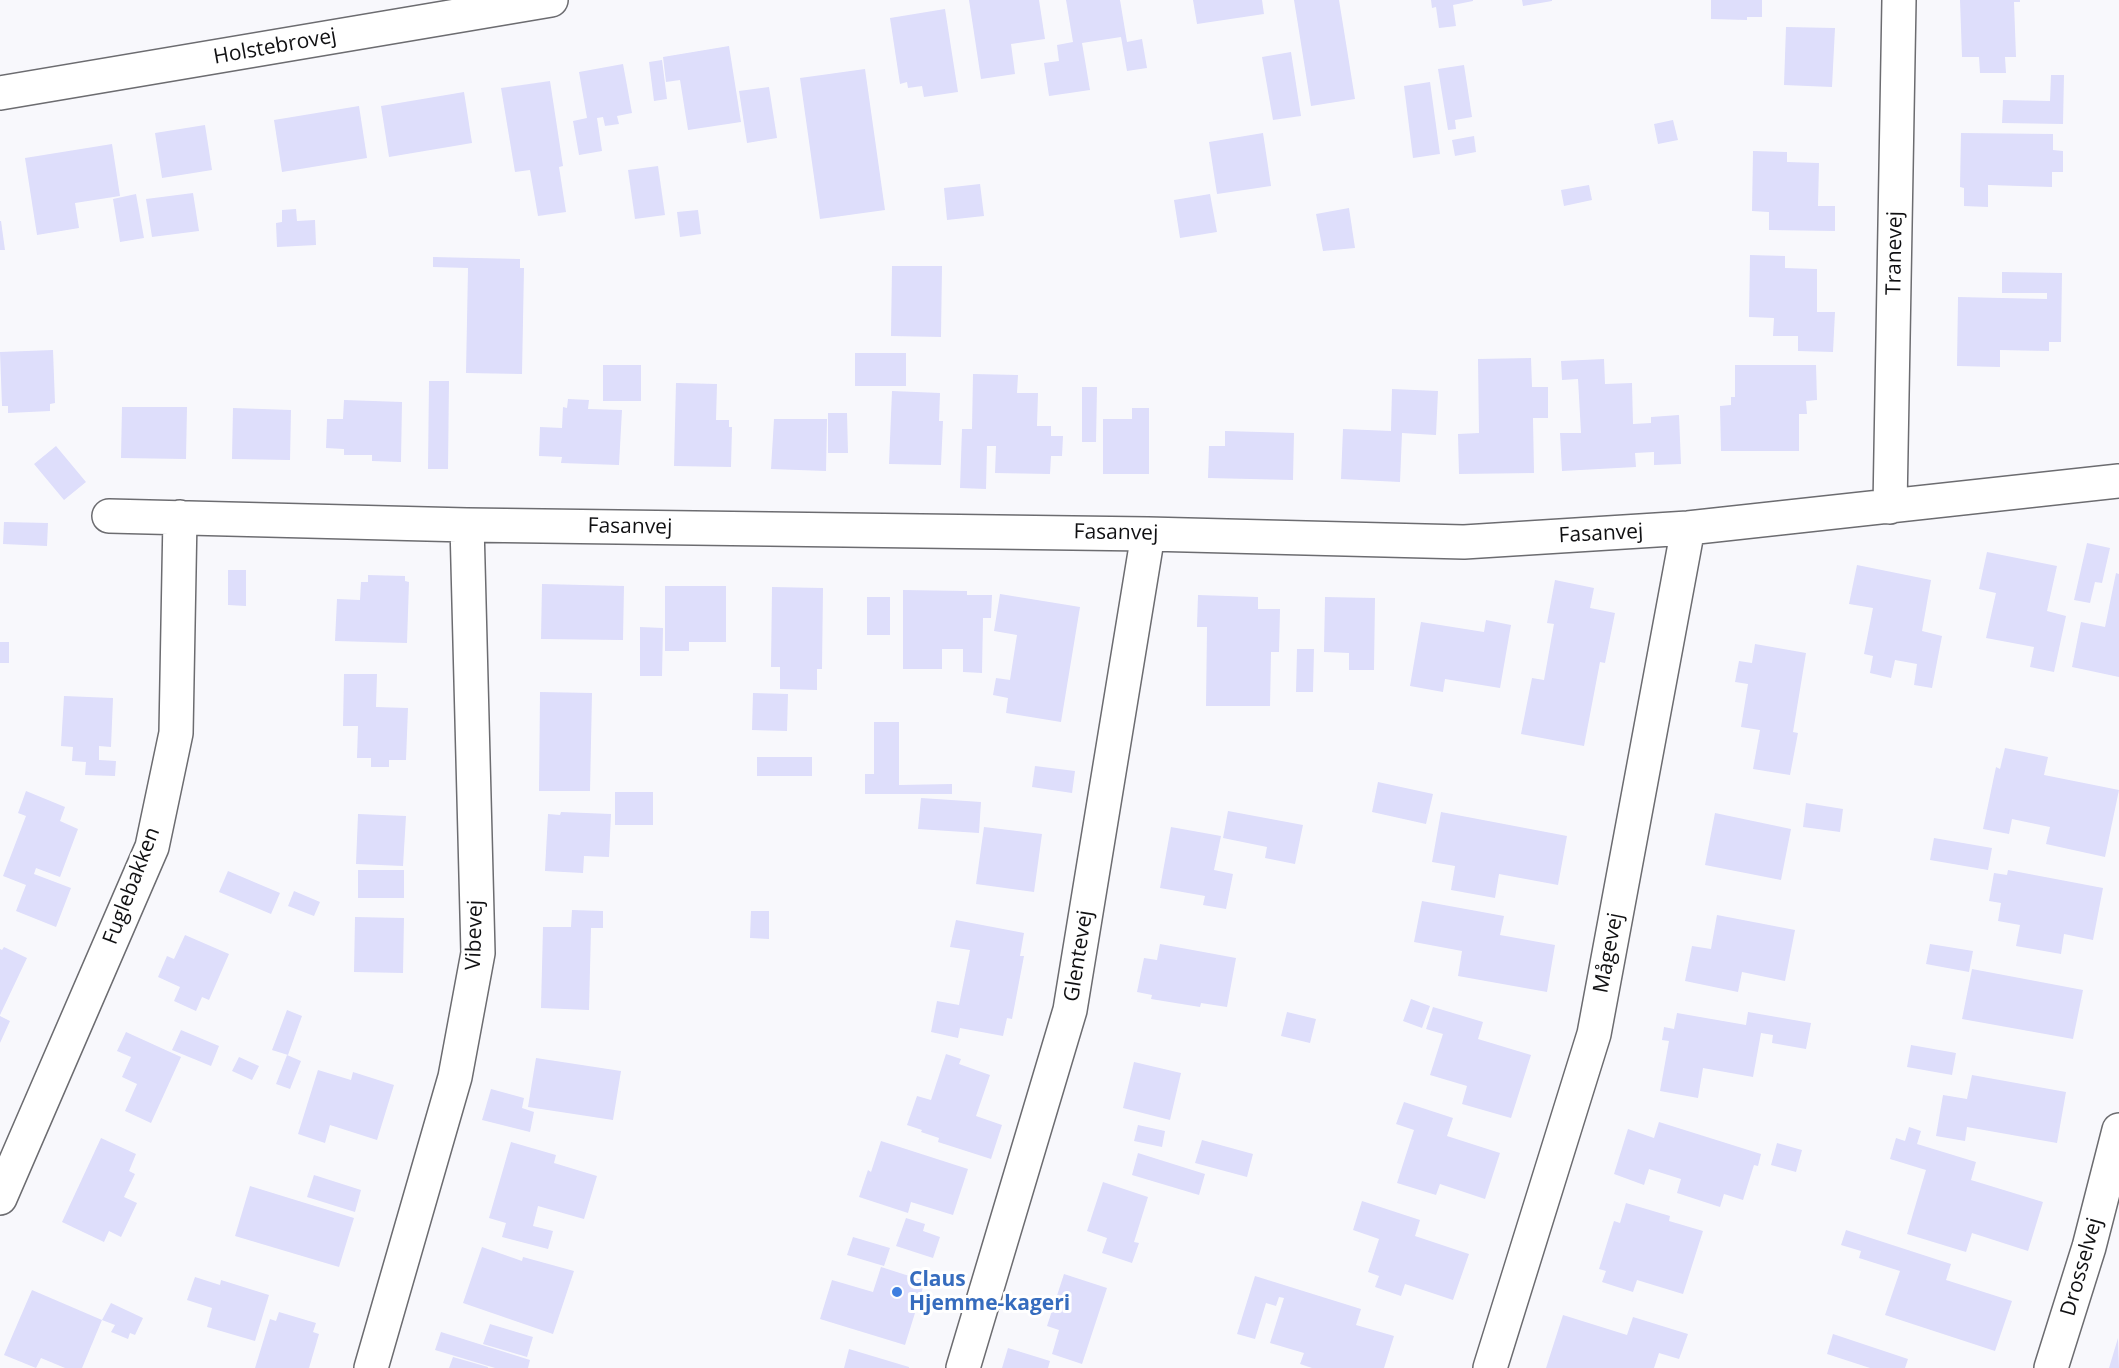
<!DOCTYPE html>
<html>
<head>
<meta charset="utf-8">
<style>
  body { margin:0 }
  canvas { display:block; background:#f8f8fc }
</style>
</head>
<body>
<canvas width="2119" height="1368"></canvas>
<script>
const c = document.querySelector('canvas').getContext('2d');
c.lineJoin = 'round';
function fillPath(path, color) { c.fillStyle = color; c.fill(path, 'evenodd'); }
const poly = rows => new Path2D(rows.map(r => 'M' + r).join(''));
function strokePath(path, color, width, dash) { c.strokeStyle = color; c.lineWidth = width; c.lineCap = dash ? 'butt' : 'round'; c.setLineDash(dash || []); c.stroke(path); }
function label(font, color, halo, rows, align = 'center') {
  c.font = font + ' "Open Sans",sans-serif'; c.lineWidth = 6; c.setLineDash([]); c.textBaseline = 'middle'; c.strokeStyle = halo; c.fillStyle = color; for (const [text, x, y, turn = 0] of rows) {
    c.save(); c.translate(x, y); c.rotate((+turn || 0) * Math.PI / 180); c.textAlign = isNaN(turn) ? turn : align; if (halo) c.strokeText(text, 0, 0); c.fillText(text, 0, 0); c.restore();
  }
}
fillPath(poly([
  [969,0,1039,0,1045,39,1011,44,1015,74,981,79],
  [1066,0,1120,0,1127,42,1142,39,1147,68,1127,71,1121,37,1082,43,1090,90,1049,96,1044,63,1059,61,1057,45,1073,42],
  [1193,0,1262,0,1264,14,1197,24],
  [1294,0,1339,0,1355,99,1311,106],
  [1431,0,1473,0,1473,1,1453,5,1456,26,1439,28,1436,7,1432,8],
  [1522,0,1552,0,1552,1,1523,6],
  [1711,0,1762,0,1762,17,1747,17,1747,20,1711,19],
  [1960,0,2020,0,2020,2,2014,2,2016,57,2005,57,2006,73,1980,73,1979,57,1962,57],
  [945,9,958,92,924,97,922,86,908,88,907,82,900,84,890,18],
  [1786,27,1835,28,1832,87,1784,85],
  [729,46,741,122,688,130,680,80,666,82,663,57],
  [1291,52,1301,116,1273,120,1262,57],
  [662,60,667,99,654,101,649,62],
  [623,64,632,113,617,116,619,124,605,126,603,117,597,118,602,151,579,155,573,121,587,118,579,72],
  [1464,65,1472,117,1455,120,1456,129,1448,130,1438,69],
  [865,69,885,210,820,219,800,78],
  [2051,75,2064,75,2063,124,2002,123,2003,100,2050,101],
  [550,81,563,166,559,167,566,212,538,216,530,170,515,172,501,88],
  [1430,82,1440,154,1413,158,1404,86],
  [769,87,777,138,747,143,739,91],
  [464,92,472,143,389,157,381,106],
  [359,106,367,158,282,172,274,120],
  [1673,120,1678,140,1658,144,1654,124],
  [205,125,212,170,162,178,155,133],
  [1263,133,1271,186,1217,194,1209,142],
  [1961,133,2053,134,2053,150,2063,151,2063,172,2052,172,2052,187,1988,185,1988,207,1964,206,1964,188,1960,187],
  [1474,136,1476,152,1455,156,1452,140],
  [112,144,120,196,75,203,79,228,37,235,25,158],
  [1753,151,1787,152,1787,162,1819,163,1818,206,1835,206,1835,231,1769,230,1769,212,1752,211],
  [658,166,665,215,635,219,628,170],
  [980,184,984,216,947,220,944,188],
  [1589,185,1592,200,1564,206,1561,190],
  [193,193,199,231,152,237,146,199],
  [136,194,144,238,120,242,113,199],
  [1210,194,1217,232,1180,238,1174,200],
  [1349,208,1355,248,1323,251,1316,214],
  [296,209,297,221,315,220,316,245,277,247,276,223,282,222,282,210],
  [698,210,701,234,680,237,677,212],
  [0,221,1,221,5,250,0,250],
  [1750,255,1785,256,1785,268,1817,269,1817,312,1835,312,1833,352,1798,351,1798,336,1773,336,1774,318,1749,317],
  [433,257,520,259,520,268,524,268,522,374,466,373,468,268,433,267],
  [892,266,942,266,941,337,891,336],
  [2002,272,2062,273,2061,342,2049,342,2049,351,2000,350,2000,367,1957,366,1958,297,2047,299,2047,293,2002,293],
  [53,350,55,403,50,404,50,411,8,413,8,406,2,406,0,352],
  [855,353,906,353,906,386,855,386],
  [1531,358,1532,387,1548,387,1548,418,1533,418,1534,473,1459,474,1458,434,1479,433,1478,359],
  [1604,359,1605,384,1632,383,1633,424,1651,423,1651,417,1679,415,1681,464,1654,465,1654,452,1635,453,1636,467,1562,471,1560,433,1581,433,1578,379,1562,380,1561,361],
  [603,365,641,365,641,401,603,401],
  [1735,365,1816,365,1817,400,1806,401,1807,414,1799,414,1799,451,1721,451,1720,406,1731,405,1731,397,1735,397],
  [973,374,1018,375,1017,393,1038,393,1037,426,1051,426,1051,436,1063,436,1062,456,1051,456,1050,474,995,473,996,446,987,446,986,489,960,488,962,429,972,429],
  [429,381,449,381,448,469,428,469],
  [676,383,717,384,716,420,729,420,729,427,732,427,731,467,674,466],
  [1082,387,1097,387,1096,442,1082,442],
  [1392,389,1438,391,1436,435,1402,433,1400,482,1341,479,1343,429,1391,431],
  [892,391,940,393,939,421,943,421,941,465,889,464],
  [568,399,589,400,588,409,622,410,619,465,561,463,562,457,539,456,540,427,562,428,563,407,567,408],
  [344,400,402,402,401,462,372,461,372,455,344,455,344,449,326,448,327,419,343,419],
  [122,407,187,407,186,459,121,458],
  [233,408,291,410,290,460,232,459],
  [1132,408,1149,408,1149,474,1103,474,1103,419,1132,419],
  [828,413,847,413,848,453,828,453],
  [774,419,827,419,826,471,771,469],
  [1225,431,1294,433,1293,480,1208,478,1209,446,1225,446],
  [56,446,86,482,64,500,34,464],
  [4,522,48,523,47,546,3,544],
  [2087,543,2110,548,2102,583,2095,582,2090,603,2074,600],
  [1987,552,2057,566,2047,611,2066,616,2054,672,2030,667,2034,647,1986,638,1996,593,1979,589],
  [1857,565,1931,580,1922,631,1942,636,1932,688,1914,685,1917,664,1895,660,1891,678,1870,673,1873,656,1864,654,1873,608,1849,604],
  [228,570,246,570,246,606,228,605],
  [2116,573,2119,574,2119,677,2072,667,2081,622,2105,627],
  [368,575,405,576,405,581,409,582,407,643,335,641,337,599,360,600,361,582,368,582],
  [1555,580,1594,588,1590,608,1615,613,1605,663,1600,662,1584,746,1521,734,1532,678,1544,680,1554,624,1547,623],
  [542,584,624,586,623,640,541,639],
  [665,586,726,586,726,642,689,642,689,651,665,651],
  [772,587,823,588,822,669,817,669,817,690,780,689,780,667,771,667],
  [903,590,967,591,967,595,992,595,991,618,983,618,982,673,963,672,963,649,942,649,942,669,903,669],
  [1000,594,1080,607,1061,722,1006,713,1008,698,993,695,996,678,1010,680,1017,635,994,631],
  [1198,595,1258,597,1258,609,1280,609,1279,652,1271,652,1270,706,1206,706,1207,627,1197,627],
  [867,597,890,597,890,635,867,635],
  [1325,597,1375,598,1374,670,1349,670,1349,653,1324,652],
  [1486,620,1511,625,1500,688,1445,679,1443,692,1410,686,1421,622,1484,632],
  [640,627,663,628,662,676,640,676],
  [0,642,9,642,9,663,0,663],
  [1755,644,1806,653,1793,732,1798,733,1790,775,1753,769,1760,730,1741,727,1748,684,1735,682,1739,661,1752,663],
  [1297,649,1314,649,1313,692,1296,692],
  [344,674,377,674,376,707,408,708,406,760,389,760,389,767,371,767,371,758,357,758,358,726,343,726],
  [540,692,592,693,590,791,539,791],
  [753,693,788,694,787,731,752,730],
  [64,696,113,698,111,747,99,746,99,760,116,761,115,776,85,775,86,762,72,761,73,747,61,746],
  [874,722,899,722,899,785,952,784,952,794,865,794,865,774,874,774],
  [2005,748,2048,757,2044,775,2119,790,2105,857,2046,844,2050,827,2012,819,2009,834,1983,829,1996,767,2000,769],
  [757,757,812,757,812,776,757,776],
  [1035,766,1075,771,1072,793,1032,787],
  [1378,782,1433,794,1426,824,1372,812],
  [26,791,65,807,60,821,78,829,60,877,36,868,34,874,71,888,56,927,16,911,26,885,3,876,26,816,18,813],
  [615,792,653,792,653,825,615,825],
  [921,798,981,802,979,833,918,829],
  [1806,803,1843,809,1840,832,1803,827],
  [1228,811,1303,825,1295,864,1265,858,1267,847,1223,838],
  [561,812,611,814,609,857,584,856,583,873,545,871,548,814,560,815],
  [1441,812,1567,836,1558,885,1499,874,1495,898,1451,890,1455,866,1432,862],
  [1715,813,1791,829,1781,880,1705,865],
  [358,814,406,816,403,866,356,864],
  [984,827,1042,834,1034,892,976,884],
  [1171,827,1221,836,1214,870,1233,874,1226,909,1203,905,1205,896,1160,888],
  [1934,838,1992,848,1988,870,1930,860],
  [358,870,404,870,404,898,358,898],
  [2008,870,2103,888,2093,940,2064,934,2061,954,2016,946,2020,925,1998,921,2001,903,1989,901,1994,873,2007,875],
  [228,871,280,893,271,914,219,892],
  [294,891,320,902,314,916,288,906],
  [1422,901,1504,916,1500,935,1555,945,1547,992,1458,976,1462,951,1414,942],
  [572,910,603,911,603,928,591,928,589,1010,541,1008,543,927,571,927],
  [751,911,769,911,769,939,750,938],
  [1717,915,1795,930,1785,981,1742,972,1738,992,1685,981,1692,946,1711,949],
  [355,917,404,918,403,973,354,972],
  [956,920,1024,933,1020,956,1024,956,1012,1019,1007,1018,1003,1036,960,1028,958,1038,931,1032,937,1001,959,1005,970,950,950,947],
  [185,935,229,954,209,1000,202,997,196,1011,174,1001,180,987,158,977,167,956,174,959],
  [1160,944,1236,958,1227,1007,1201,1003,1200,1007,1151,999,1152,995,1137,992,1144,958,1157,960],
  [1930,944,1973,951,1969,972,1926,964],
  [4,947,27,958,0,1015,0,949,2,950],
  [1972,969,2083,990,2073,1039,1962,1019],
  [1411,999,1430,1006,1422,1028,1403,1021],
  [1433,1007,1483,1022,1478,1039,1531,1055,1511,1118,1462,1104,1467,1086,1430,1075,1443,1034,1426,1029],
  [287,1010,302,1016,288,1055,272,1050],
  [1287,1012,1316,1019,1310,1043,1281,1036],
  [1748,1012,1811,1023,1806,1049,1772,1043,1773,1035,1761,1033,1753,1077,1703,1068,1698,1098,1660,1091,1669,1041,1662,1040,1664,1027,1674,1029,1677,1013,1746,1025],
  [0,1016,10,1021,0,1043],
  [181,1030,219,1046,211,1066,172,1050],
  [126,1032,181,1057,151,1123,125,1111,137,1084,122,1077,131,1057,117,1051],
  [1911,1045,1956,1053,1952,1075,1907,1067],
  [946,1054,961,1059,959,1064,990,1075,976,1116,1002,1125,991,1159,938,1142,939,1138,921,1132,922,1130,907,1125,917,1096,931,1100],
  [287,1055,301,1061,290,1089,276,1084],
  [239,1057,259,1066,252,1080,232,1071],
  [536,1058,621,1071,613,1120,528,1107],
  [1134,1062,1181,1073,1170,1120,1123,1108],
  [318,1070,351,1080,353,1072,394,1085,377,1140,330,1125,325,1143,298,1134],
  [1972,1075,2066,1092,2057,1143,1967,1127,1965,1141,1936,1136,1943,1095,1967,1099],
  [491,1089,524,1098,522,1108,534,1112,530,1132,482,1120],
  [1404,1102,1453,1118,1447,1136,1500,1153,1485,1199,1440,1184,1436,1195,1397,1183,1414,1130,1396,1124],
  [1659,1122,1761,1154,1758,1166,1754,1165,1743,1200,1724,1194,1720,1207,1677,1193,1681,1179,1649,1169,1644,1185,1614,1174,1628,1129,1654,1138],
  [1138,1125,1165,1131,1162,1147,1134,1141],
  [1909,1127,1921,1131,1917,1144,1976,1162,1971,1180,2043,1202,2028,1251,1972,1233,1966,1252,1907,1234,1926,1170,1890,1159,1896,1138,1905,1141],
  [101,1138,136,1154,129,1171,135,1174,124,1197,137,1203,121,1237,109,1231,104,1242,62,1222],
  [1202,1140,1253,1154,1247,1177,1195,1163],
  [881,1141,968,1169,953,1215,911,1202,908,1213,859,1197,868,1170,871,1172],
  [511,1142,556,1155,554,1163,597,1176,584,1219,538,1206,533,1226,553,1231,548,1249,502,1237,506,1223,489,1218],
  [1777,1143,1802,1150,1796,1172,1771,1165],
  [1138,1153,1205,1174,1199,1195,1132,1175],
  [314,1175,361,1190,355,1212,307,1197],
  [1103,1182,1148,1197,1134,1242,1139,1243,1132,1263,1102,1253,1107,1238,1087,1231],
  [250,1186,354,1218,339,1267,235,1236],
  [1362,1201,1420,1220,1415,1236,1469,1254,1453,1300,1405,1284,1401,1296,1375,1287,1379,1276,1368,1272,1379,1239,1353,1230],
  [1626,1203,1670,1216,1669,1221,1703,1231,1683,1294,1637,1280,1633,1292,1602,1282,1606,1271,1599,1269,1614,1221,1620,1223],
  [906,1218,925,1224,923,1231,940,1237,933,1258,896,1246],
  [1846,1230,1951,1264,1946,1280,2012,1301,1995,1351,1885,1315,1900,1271,1859,1258,1861,1251,1841,1245],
  [853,1237,890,1248,884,1266,847,1255],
  [482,1247,522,1261,523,1257,574,1271,553,1334,463,1303],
  [881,1267,925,1281,905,1345,820,1319,832,1280,873,1292],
  [1064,1274,1107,1288,1082,1364,1052,1354,1059,1330,1047,1326],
  [1255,1276,1361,1309,1356,1325,1394,1336,1384,1368,1312,1368,1300,1364,1304,1353,1270,1343,1284,1298,1279,1297,1276,1306,1266,1303,1255,1339,1237,1334],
  [195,1277,220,1285,221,1280,269,1295,255,1341,207,1327,212,1308,187,1300],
  [32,1290,102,1320,82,1368,65,1368,41,1358,36,1368,4,1355],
  [111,1303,143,1318,135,1335,130,1333,128,1339,111,1332,115,1325,102,1320],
  [279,1312,316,1323,313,1332,319,1334,309,1368,255,1368,270,1319,276,1321],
  [1563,1315,1627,1335,1633,1317,1688,1334,1679,1359,1659,1353,1654,1368,1546,1368],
  [490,1324,533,1337,527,1357,483,1344],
  [441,1332,530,1360,528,1368,495,1368,435,1350],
  [1833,1334,1908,1359,1905,1368,1870,1368,1827,1354],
  [2118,1338,2119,1368,2109,1368],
  [1008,1348,1050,1361,1048,1368,1002,1368],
  [849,1349,909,1367,909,1368,844,1368],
  [453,1357,488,1367,488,1368,449,1368]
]), '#dedefb');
const street = poly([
  [1890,507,1899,0],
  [109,516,467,525,1148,534,1464,542,1688,528,2119,481],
  [0,1198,152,847,176,733,180,517],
  [371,1368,455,1077,478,953,467,525],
  [963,1368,1070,1010,1148,534],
  [1490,1368,1594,1034,1688,528],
  [2051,1368,2089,1247,2119,1130]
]);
const secondary = poly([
  [0,93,551,0]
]);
strokePath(street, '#6c6c70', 36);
strokePath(secondary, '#6c6c70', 36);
strokePath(street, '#fff', 33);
strokePath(secondary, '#fff', 33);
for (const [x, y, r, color] of [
  [897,1292,6,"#3f7fe0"]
]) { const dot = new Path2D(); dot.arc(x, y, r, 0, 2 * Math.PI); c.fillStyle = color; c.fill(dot); strokePath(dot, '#fff', 2); }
label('21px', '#101012', '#fff', [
  ["Holstebrovej",275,47,-10],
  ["Tranevej",1895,253,-89],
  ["Fasanvej",630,527,1],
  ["Fasanvej",1116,533,1],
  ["Fasanvej",1601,534,-3],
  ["Fuglebakken",132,886,-69],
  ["Vibevej",475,935,-88],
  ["Mågevej",1609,953,-79],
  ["Glentevej",1079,956,-81],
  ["Drosselvej",2082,1267,-74]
]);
label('bold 21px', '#366cbe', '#fff', [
  ["Claus",909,1280],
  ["Hjemme-kageri",909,1304]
], 'left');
</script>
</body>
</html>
